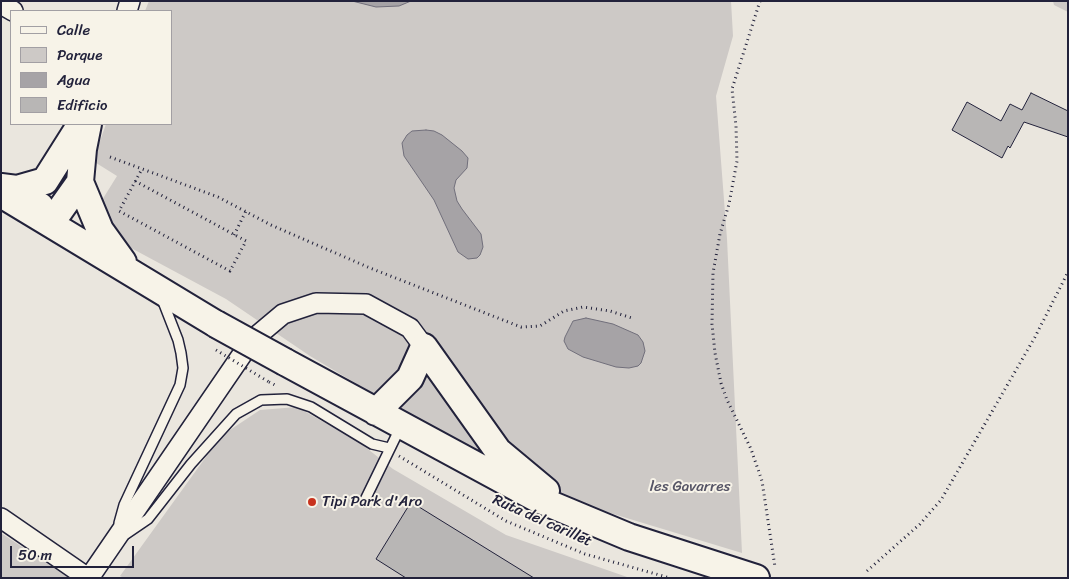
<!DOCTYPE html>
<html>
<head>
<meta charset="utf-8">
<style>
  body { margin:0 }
  #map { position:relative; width:1069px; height:579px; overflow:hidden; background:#eae6de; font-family:Sriracha,sans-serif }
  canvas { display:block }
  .frame { position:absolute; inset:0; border:2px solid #22223b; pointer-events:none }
  .legend { position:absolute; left:10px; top:10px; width:162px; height:115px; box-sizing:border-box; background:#f7f3e8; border:1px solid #a29fa3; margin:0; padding:6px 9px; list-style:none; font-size:15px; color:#22223b }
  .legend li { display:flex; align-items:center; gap:10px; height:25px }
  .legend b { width:25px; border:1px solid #a29fa3 }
  .scale { position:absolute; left:10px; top:546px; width:124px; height:22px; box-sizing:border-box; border:2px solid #22223b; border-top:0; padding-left:6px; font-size:15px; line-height:18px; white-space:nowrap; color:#22223b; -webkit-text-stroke:4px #f7f3e8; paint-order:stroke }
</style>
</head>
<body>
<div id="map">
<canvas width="1069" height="579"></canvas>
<div class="frame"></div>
<ul class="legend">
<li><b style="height:6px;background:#f7f3e8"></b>Calle</li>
<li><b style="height:14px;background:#cdc9c6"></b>Parque</li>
<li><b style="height:14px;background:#a6a3a6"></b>Agua</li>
<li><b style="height:14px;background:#b8b6b5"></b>Edificio</li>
</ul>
<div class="scale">50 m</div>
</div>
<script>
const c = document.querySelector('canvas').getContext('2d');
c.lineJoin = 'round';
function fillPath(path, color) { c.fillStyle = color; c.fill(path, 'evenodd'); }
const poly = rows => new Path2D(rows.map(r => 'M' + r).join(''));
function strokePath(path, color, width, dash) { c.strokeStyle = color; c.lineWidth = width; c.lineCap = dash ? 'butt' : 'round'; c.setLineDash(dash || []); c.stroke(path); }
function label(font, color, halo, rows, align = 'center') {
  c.font = font + ' Sriracha,sans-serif'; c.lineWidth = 4; c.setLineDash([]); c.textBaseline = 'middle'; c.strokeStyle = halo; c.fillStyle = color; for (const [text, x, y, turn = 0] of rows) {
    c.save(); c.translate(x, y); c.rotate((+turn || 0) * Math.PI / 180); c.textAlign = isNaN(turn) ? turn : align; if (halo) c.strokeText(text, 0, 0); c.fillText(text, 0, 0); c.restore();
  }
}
fillPath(poly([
  [149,1,731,1,733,36,716,96,727,239,742,553,587,506,473,453,310,356,226,299,118,241,99,205,117,176,93,161,106,124,171,124,171,11,145,11],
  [1053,1,1068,1,1068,12,1054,5],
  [297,407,359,442,393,469,506,535,630,578,124,578,120,576,221,436,260,410],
  [1,533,69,578,1,578]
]), '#cdc9c6');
const water = poly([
  [352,1,411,1,399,6,376,7,352,1],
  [426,130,434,131,442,135,462,151,468,158,467,168,456,180,454,188,457,201,462,209,481,234,483,247,480,255,477,258,468,259,458,252,434,200,404,156,402,143,407,135,412,131,426,130],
  [586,318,613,324,638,335,643,342,645,351,641,363,638,366,629,368,616,367,583,357,568,349,564,341,565,337,573,321,586,318]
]);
fillPath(water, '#a6a3a6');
strokePath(water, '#716f7b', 1);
const building = poly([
  [1031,93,1068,111,1068,137,1024,122,1010,148,1008,146,1002,158,952,130,967,102,1001,121,1010,104,1022,110,1031,93],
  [411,502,534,578,406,578,376,559,411,502]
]);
fillPath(building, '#b8b6b5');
strokePath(building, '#22223b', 1);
const lane = poly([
  [364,502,401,426],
  [119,523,124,505,180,385,183,368,181,353,178,340,162,299],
  [126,534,148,519,191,464,236,414,261,400,287,399,311,407,372,444,389,448]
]);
const street = poly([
  [1,4,13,11],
  [127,11,130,1],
  [1,518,88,578],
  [89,578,252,340,283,314,316,303,366,304,410,328,424,347]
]);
const secondary = poly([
  [88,124,83,149,80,182,100,230,123,262],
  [1,187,17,189,45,181,81,124],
  [1,194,216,324],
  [40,206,45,218,58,213,80,182],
  [285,362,538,499,629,537,756,578],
  [376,412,410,378,424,347,498,451,546,491]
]);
strokePath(lane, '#22223b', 12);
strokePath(street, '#22223b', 22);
strokePath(secondary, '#22223b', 30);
strokePath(poly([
  [760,1,732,89,736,126,737,161,729,204,720,234,713,273,712,324,715,353,721,383,727,400,751,449,762,481,775,567],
  [110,157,218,197,271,225,370,268,521,327,540,326,564,311,583,307,610,311,632,318],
  [135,181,246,241,230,271,119,211,142,169],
  [234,235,246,211],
  [269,382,277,386],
  [399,456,506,521,585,554,670,578],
  [867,571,920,524,941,500,1035,337,1068,272]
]), '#22223b', 3, [1, 4]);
strokePath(lane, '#f7f3e8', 9);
strokePath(street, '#f7f3e8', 19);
strokePath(secondary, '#f7f3e8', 26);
const secondaryBridge = poly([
  [216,324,285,362]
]);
strokePath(secondaryBridge, '#22223b', 30, []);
strokePath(poly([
  [216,350,269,382]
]), '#22223b', 3, [1, 4]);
strokePath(secondaryBridge, '#f7f3e8', 26);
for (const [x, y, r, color] of [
  [312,502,5,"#c8321e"]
]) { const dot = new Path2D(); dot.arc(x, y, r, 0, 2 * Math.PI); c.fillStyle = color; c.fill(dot); strokePath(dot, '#f7f3e8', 2); }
label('15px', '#555465', '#f7f3e8', [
  ["les Gavarres",690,487]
]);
label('15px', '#22223b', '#f7f3e8', [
  ["Tipi Park d'Aro",322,502]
], 'left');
label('15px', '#22223b', '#f7f3e8', [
  ["Ruta del carillet",542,521,24]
]);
</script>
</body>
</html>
